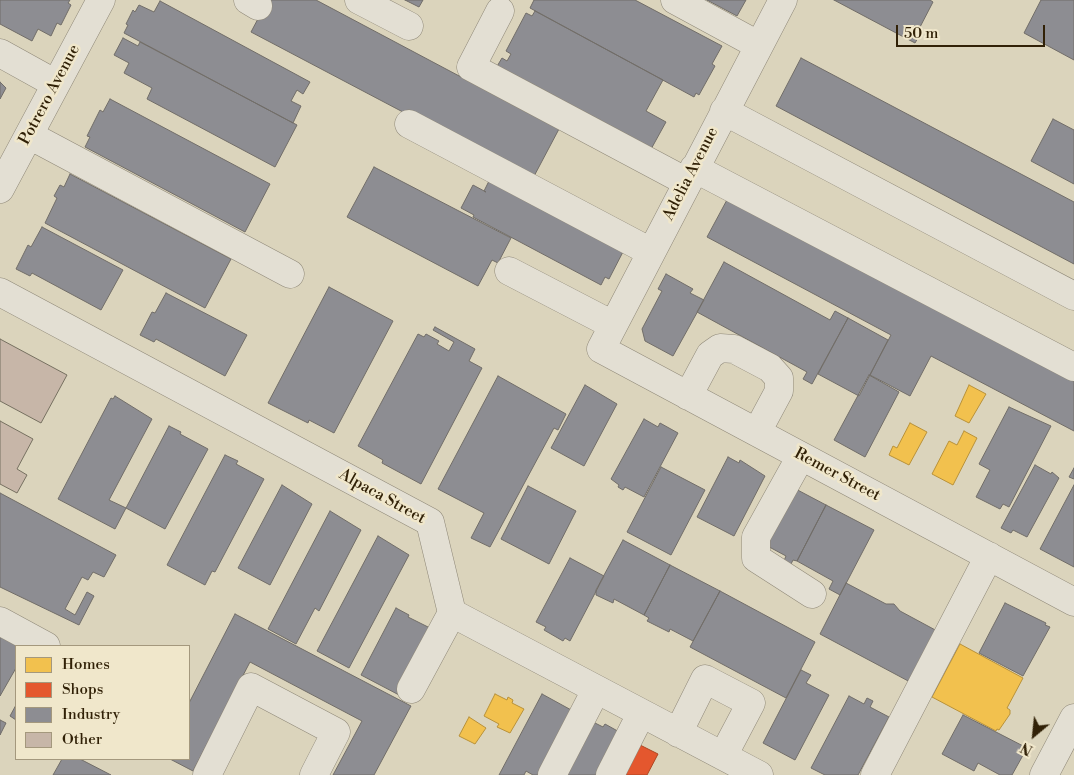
<!DOCTYPE html>
<html>
<head>
<meta charset="utf-8">
<style>
  body { margin:0 }
  #map { position:relative; width:1074px; height:775px; overflow:hidden; background:#dbd4bc; font-family:"Libre Bodoni",serif }
  canvas { display:block }
  .legend { position:absolute; left:15px; top:645px; width:175px; height:115px; box-sizing:border-box; background:#f0e7cb; border:1px solid #a4987d; margin:0; padding:6px 9px; list-style:none; font-size:15px; color:#312107 }
  .legend li { display:flex; align-items:center; gap:10px; height:25px }
  .legend b { width:25px; border:1px solid #a4987d }
  .north { position:absolute; left:1009px; top:710px; width:50px; height:50px; -webkit-text-stroke:4px #f0e7cb; paint-order:stroke; rotate:208deg; font-size:14px; font-weight:700; line-height:20px; text-align:center; color:#312107 }
  .north::after { content:''; display:block; margin:auto; width:18px; height:22px; background:#312107; clip-path:polygon(50% 0,100% 100%,50% 72%,0 100%) }
  .scale { position:absolute; left:896px; top:25px; width:149px; height:22px; box-sizing:border-box; border:2px solid #312107; border-top:0; padding-left:6px; font-size:15px; line-height:18px; white-space:nowrap; color:#312107; -webkit-text-stroke:4px #f0e7cb; paint-order:stroke }
</style>
</head>
<body>
<div id="map">
<canvas width="1074" height="775"></canvas>
<ul class="legend">
<li><b style="height:14px;background:#f2c14e"></b>Homes</li>
<li><b style="height:14px;background:#e4572e"></b>Shops</li>
<li><b style="height:14px;background:#8d8d92"></b>Industry</li>
<li><b style="height:14px;background:#c7b6a8"></b>Other</li>
</ul>
<div class="north">N</div>
<div class="scale">50 m</div>
</div>
<script>
const c = document.querySelector('canvas').getContext('2d');
c.lineJoin = 'round';
function fillPath(path, color) { c.fillStyle = color; c.fill(path, 'evenodd'); }
const poly = rows => new Path2D(rows.map(r => 'M' + r).join(''));
function strokePath(path, color, width, dash) { c.strokeStyle = color; c.lineWidth = width; c.lineCap = dash ? 'butt' : 'round'; c.setLineDash(dash || []); c.stroke(path); }
function label(font, color, halo, rows, align = 'center') {
  c.font = font + ' "Libre Bodoni",serif'; c.lineWidth = 5; c.setLineDash([]); c.textBaseline = 'middle'; c.strokeStyle = halo; c.fillStyle = color; for (const [text, x, y, turn = 0] of rows) {
    c.save(); c.translate(x, y); c.rotate((+turn || 0) * Math.PI / 180); c.textAlign = isNaN(turn) ? turn : align; if (halo) c.strokeText(text, 0, 0); c.fillText(text, 0, 0); c.restore();
  }
}
const homes = poly([
  [969,385,986,394,969,423,955,416,969,385],
  [910,423,927,432,909,465,889,455,893,446,897,448,910,423],
  [964,431,977,438,953,485,932,474,949,441,957,445,964,431],
  [960,644,1023,678,1007,708,1010,710,1010,714,999,730,997,729,996,731,932,697,960,644],
  [495,694,507,700,508,697,513,700,512,703,524,709,510,733,497,727,499,724,484,716,495,694],
  [469,717,486,728,475,744,459,736,469,717]
]);
fillPath(homes, '#f2c14e');
strokePath(homes, '#b89139', 1);
const shops = poly([
  [638,744,658,754,647,775,622,775,638,744]
]);
fillPath(shops, '#e4572e');
strokePath(shops, '#ae4722', 1);
const industry = poly([
  [0,0,70,0,68,3,71,5,61,25,57,23,51,36,38,29,32,41,0,24,0,0],
  [268,0,316,0,559,129,532,180,251,32,268,0],
  [405,0,423,0,419,7,405,0],
  [534,0,635,0,722,46,712,64,715,66,699,95,696,93,694,97,530,8,534,0],
  [707,0,746,0,737,16,707,0],
  [834,0,930,0,933,2,919,29,922,31,915,43,834,0],
  [1041,0,1074,0,1074,60,1024,33,1041,0],
  [160,1,310,82,303,94,297,90,291,101,301,106,293,123,124,33,128,25,126,24,133,10,135,12,139,5,154,12,160,1],
  [535,11,663,80,646,111,666,122,650,151,496,68,502,58,507,61,511,54,506,51,526,13,532,16,535,11],
  [123,38,138,46,140,42,297,125,275,167,147,99,152,88,124,73,129,63,114,55,123,38],
  [801,58,1074,202,1074,264,776,106,801,58],
  [0,82,6,88,0,99,0,82],
  [110,99,270,184,245,232,85,147,90,137,87,136,100,110,103,112,110,99],
  [1053,119,1074,130,1074,184,1031,161,1053,119],
  [374,167,511,238,498,263,492,260,478,286,347,217,374,167],
  [70,174,231,259,205,308,45,223,57,198,54,196,60,185,64,187,70,174],
  [490,179,626,246,609,279,605,277,601,285,473,217,474,215,461,208,473,185,486,192,484,191,490,179],
  [728,198,1074,381,1074,431,931,356,910,396,870,375,891,335,707,237,728,198],
  [42,227,123,270,101,310,32,273,30,276,16,269,28,245,31,247,42,227],
  [724,262,830,320,835,311,848,318,812,384,803,379,807,372,697,312,724,262],
  [666,274,693,289,690,293,704,300,673,356,645,341,642,329,662,291,658,289,666,274],
  [329,287,393,321,334,433,309,420,308,423,268,403,329,287],
  [166,293,247,335,225,376,156,339,154,342,140,335,152,312,155,313,166,293],
  [848,318,888,340,859,396,818,374,848,318],
  [435,327,475,349,469,361,482,368,421,484,382,463,383,460,358,446,418,334,424,337,426,334,439,341,437,344,449,351,454,342,433,330,435,327],
  [869,375,899,392,865,457,834,440,869,375],
  [498,376,566,414,558,430,554,428,490,547,471,538,484,513,438,489,498,376],
  [585,385,617,404,584,466,551,448,585,385],
  [115,396,152,419,109,500,126,508,115,529,58,499,111,398,113,399,115,396],
  [1009,407,1051,426,1009,507,1003,504,1000,509,976,497,990,470,979,464,1009,407],
  [644,419,658,427,660,423,678,433,644,497,625,487,623,490,618,487,619,485,611,479,644,419],
  [169,426,181,432,180,434,208,449,165,529,126,508,169,426],
  [225,455,238,461,236,464,264,479,215,572,212,571,205,585,167,565,225,455],
  [728,457,739,463,740,460,765,476,734,536,697,517,728,457],
  [1035,465,1051,474,1052,472,1059,478,1027,537,1013,530,1011,533,1001,528,1035,465],
  [661,467,705,490,671,555,627,532,661,467],
  [1074,468,1074,479,1069,477,1074,468],
  [282,485,312,504,270,585,238,568,282,485],
  [1074,485,1074,567,1040,549,1074,485],
  [528,486,576,511,549,564,501,539,528,486],
  [790,486,826,505,797,561,793,560,790,566,783,563,786,556,760,542,790,486],
  [0,493,116,555,104,577,93,572,88,580,82,577,65,609,75,615,87,592,94,596,79,625,0,587,0,493],
  [826,505,874,530,840,595,829,589,833,581,797,561,826,505],
  [330,511,361,530,319,611,315,608,296,644,268,629,330,511],
  [378,536,409,555,349,668,317,651,378,536],
  [623,540,670,565,644,615,614,599,613,603,596,595,596,590,623,540],
  [570,558,604,576,570,641,565,638,563,641,544,630,546,627,536,622,570,558],
  [670,565,720,591,693,641,670,629,669,632,647,621,649,618,644,615,670,565],
  [846,583,886,604,894,604,900,611,939,632,912,683,820,634,846,583],
  [720,591,815,642,786,698,690,647,720,591],
  [1005,603,1046,623,1045,625,1050,627,1023,676,979,653,1005,603],
  [396,608,409,615,408,617,436,631,401,696,361,675,396,608],
  [235,614,411,706,374,775,333,775,362,721,250,662,193,771,170,759,189,759,189,703,235,614],
  [0,627,34,646,16,646,16,668,0,696,0,627],
  [801,670,811,675,806,683,829,695,795,760,763,743,801,670],
  [542,694,573,711,539,775,533,775,526,771,524,775,499,775,542,694],
  [849,696,864,704,867,698,873,701,870,707,889,717,858,775,825,775,811,768,849,696],
  [16,705,16,720,10,716,16,705],
  [963,715,1027,748,1012,775,1000,775,978,763,974,771,942,754,963,715],
  [0,720,6,723,0,735,0,720],
  [589,720,603,727,605,724,623,734,601,775,561,775,589,720],
  [62,759,80,759,111,775,53,775,62,759]
]);
fillPath(industry, '#8d8d92');
strokePath(industry, '#716d68', 1);
const building = poly([
  [0,339,67,375,41,423,0,401,0,339],
  [0,421,33,439,17,469,27,475,17,493,0,484,0,421]
]);
fillPath(building, '#c7b6a8');
strokePath(building, '#767060', 1);
const minor = poly([
  [248,0,258,6],
  [359,0,409,26],
  [675,0,758,45],
  [783,0,601,349,1074,602],
  [500,11,471,67,687,182],
  [0,53,56,84],
  [724,111,1074,296],
  [409,124,651,252],
  [29,135,290,274],
  [694,168,1074,367],
  [0,189,101,0],
  [509,271,613,325],
  [0,292,430,522,452,613,759,775],
  [688,396,710,355,720,348,734,349,770,368,779,378,779,391,757,432],
  [801,456,756,537,756,558,812,594],
  [0,621,46,646],
  [411,689,452,613],
  [678,733,705,679,751,703,723,756],
  [207,775,251,687,336,732,314,775],
  [552,775,596,690],
  [610,775,641,714],
  [875,775,989,556],
  [1044,775,1074,718]
]);
strokePath(minor, '#8f8878', 29);
strokePath(minor, '#e3dfd3', 28);
label('16px', '#312107', '#f0e7cb', [
  ["Potrero Avenue",50,95,-62],
  ["Adelia Avenue",691,174,-63],
  ["Remer Street",837,475,28],
  ["Alpaca Street",382,497,29]
]);
</script>
</body>
</html>
